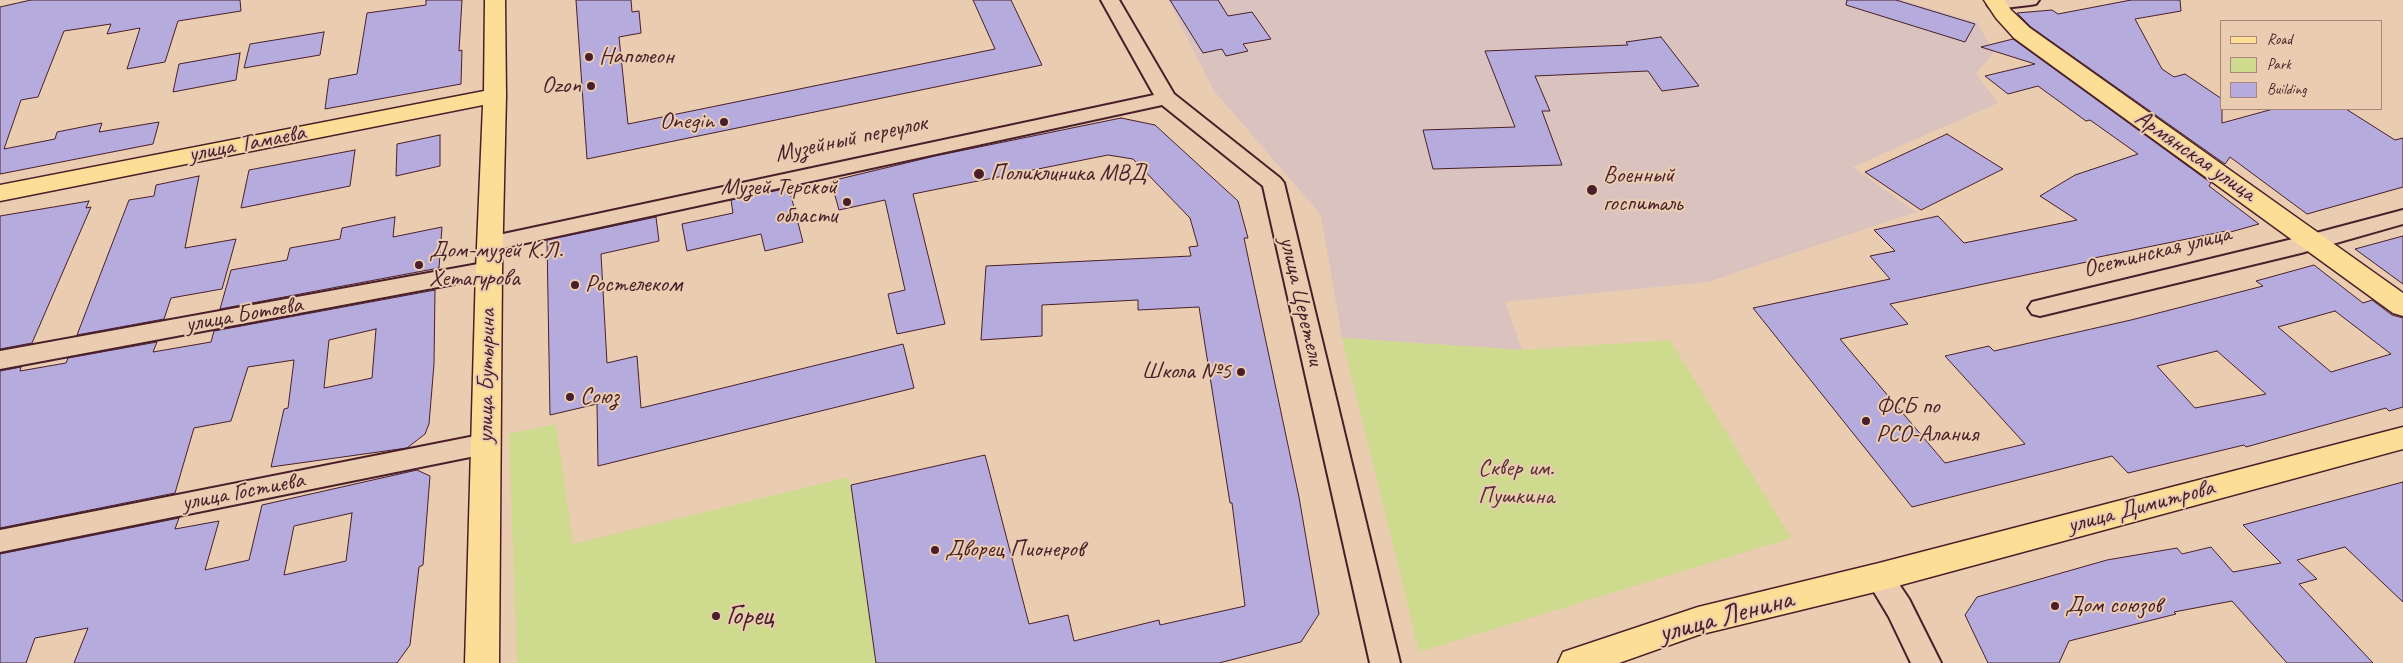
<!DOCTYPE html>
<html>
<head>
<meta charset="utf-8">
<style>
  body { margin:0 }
  #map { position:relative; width:2403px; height:663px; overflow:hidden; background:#eacdb1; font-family:Caveat,sans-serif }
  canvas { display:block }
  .legend { position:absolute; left:2220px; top:20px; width:162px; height:90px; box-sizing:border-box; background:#eacdb1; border:1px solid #aa877b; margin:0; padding:6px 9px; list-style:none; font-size:15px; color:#4a1f2b }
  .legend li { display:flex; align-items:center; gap:10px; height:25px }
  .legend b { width:25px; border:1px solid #aa877b }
</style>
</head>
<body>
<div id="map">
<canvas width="2403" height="663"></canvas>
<ul class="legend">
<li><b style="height:6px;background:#fdde96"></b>Road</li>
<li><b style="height:14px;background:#ceda8e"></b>Park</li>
<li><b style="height:14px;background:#b5abdc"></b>Building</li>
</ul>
</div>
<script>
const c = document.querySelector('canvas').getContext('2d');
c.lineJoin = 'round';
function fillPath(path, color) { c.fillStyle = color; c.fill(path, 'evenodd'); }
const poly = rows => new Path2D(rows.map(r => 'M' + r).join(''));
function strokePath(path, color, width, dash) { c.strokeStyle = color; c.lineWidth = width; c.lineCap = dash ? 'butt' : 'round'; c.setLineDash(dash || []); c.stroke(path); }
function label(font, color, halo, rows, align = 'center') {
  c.font = font + ' Caveat,sans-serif'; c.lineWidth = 4; c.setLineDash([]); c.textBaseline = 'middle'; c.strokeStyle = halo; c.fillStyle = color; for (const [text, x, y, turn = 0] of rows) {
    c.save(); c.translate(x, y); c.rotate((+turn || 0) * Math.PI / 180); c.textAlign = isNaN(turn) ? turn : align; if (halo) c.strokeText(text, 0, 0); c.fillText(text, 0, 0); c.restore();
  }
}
fillPath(poly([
  [1168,0,1902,0,1977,22,1994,52,1976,74,1998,103,1853,167,1916,212,1708,282,1505,302,1522,350,1342,338,1321,215,1214,91]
]), '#dac3be');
fillPath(poly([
  [1342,338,1522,350,1670,340,1791,538,1419,652],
  [556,424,573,544,849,477,876,663,517,663,509,434]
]), '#ceda8e');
const building = poly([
  [31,0,240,0,241,11,178,21,165,62,127,69,140,28,107,34,111,24,64,31,38,97,21,100,4,149,55,139,57,132,102,123,99,132,159,122,153,144,0,174,0,7,31,0],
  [426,0,462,0,459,51,462,50,461,84,325,109,329,79,357,74,367,13,426,5,426,0],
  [576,0,631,0,632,12,639,11,641,33,619,37,628,124,995,49,973,0,1011,0,1042,65,587,159,576,0],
  [1170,0,1218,0,1228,16,1252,12,1271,39,1243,44,1248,51,1226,56,1222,49,1203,53,1170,0],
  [1847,0,1896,0,1975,24,1965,42,1846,5,1847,0],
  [2131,0,2180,0,2181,11,2135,19,2162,69,2174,77,2185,74,2222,99,2222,123,2273,109,2346,109,2395,140,2403,138,2403,187,2307,214,2230,157,2225,164,2031,27,2017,13,2052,10,2058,14,2131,0],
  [324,32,320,55,244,68,250,44,324,32],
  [1661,37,1699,86,1662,91,1648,71,1535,76,1550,111,1542,111,1562,165,1433,169,1423,130,1515,127,1485,51,1628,45,1626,42,1661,37],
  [2013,39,2211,183,2209,186,2259,224,2227,233,2226,231,2094,258,2096,260,1890,304,1908,324,1840,339,1945,463,2025,444,1945,356,1989,346,1994,351,2131,320,2263,286,2256,281,2314,265,2363,303,2372,300,2392,315,2403,318,2403,407,2389,411,2386,408,2246,447,2244,445,2128,473,2112,456,1912,507,1753,308,1890,279,1870,256,1895,251,1874,230,1938,216,1964,243,2077,220,2040,196,2075,175,2138,154,2090,120,2086,121,2038,86,2008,94,1985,76,2035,64,1981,47,2013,39],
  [2335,311,2391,354,2331,372,2278,327,2335,311],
  [2217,351,2266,394,2195,408,2157,366,2217,351],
  [240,53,236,80,173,92,179,64,240,53],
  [1121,118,1155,125,1238,201,1248,238,1244,238,1299,497,1319,614,1301,642,1219,663,876,663,851,485,985,455,1029,624,1068,615,1074,641,1159,620,1160,625,1245,606,1232,503,1230,503,1199,307,1138,310,1138,300,1042,305,1042,336,981,340,986,266,1191,256,1189,247,1198,246,1190,218,1133,159,1108,155,913,194,945,324,897,334,888,294,905,290,885,200,839,210,831,181,935,156,1121,118],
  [1947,134,2003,169,1921,210,1865,172,1947,134],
  [440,135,440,166,396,176,397,144,440,135],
  [355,150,350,186,241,208,249,170,355,150],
  [199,176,185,248,236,239,222,289,171,298,164,319,77,335,129,200,154,196,156,185,199,176],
  [789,188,803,242,765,251,761,234,687,251,682,224,733,213,731,200,789,188],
  [89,201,86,208,91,207,32,343,0,349,0,216,89,201],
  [395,217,393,237,442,227,439,268,220,309,231,270,287,260,290,248,340,239,342,228,395,217],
  [656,217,659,241,601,254,607,363,637,356,641,408,903,344,914,388,598,466,597,404,550,415,547,240,656,217],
  [2403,236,2403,284,2355,249,2403,236],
  [435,290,434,364,429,424,425,434,407,448,271,467,284,409,288,408,294,360,248,367,231,421,194,428,175,493,0,528,0,371,21,367,20,371,66,363,68,358,157,342,153,352,211,342,214,331,435,290],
  [376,329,372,378,324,388,329,340,376,329],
  [417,470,430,476,423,565,419,567,410,645,397,663,74,663,88,628,35,638,26,663,0,663,0,554,179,518,175,529,219,521,205,570,249,560,262,505,417,470],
  [352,513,346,561,284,575,294,526,352,513],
  [2403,482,2403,602,2345,547,2297,560,2317,579,2299,584,2373,663,2287,663,2232,601,2174,612,2176,614,2069,641,2059,663,1988,663,1965,615,1977,597,2107,560,2177,548,2182,554,2211,547,2233,572,2281,563,2243,525,2403,482]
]);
fillPath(building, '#b5abdc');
strokePath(building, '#4a1f2b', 1);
const minor = poly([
  [1101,0,1119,0,1174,94,1280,178,1284,183,1400,663,1370,663,1263,186,1162,105,489,251,481,249,478,244,481,239,489,237,1154,95,1101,0],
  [1990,0,2039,0,2036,4,2030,5,1996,9,1990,8,1987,4,1990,0],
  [2403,210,2403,224,2301,253,2040,316,2032,314,2028,308,2032,302,2040,300,2301,237,2403,210],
  [489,262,497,264,500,270,497,276,0,369,0,351,489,262],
  [485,434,494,437,498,444,494,451,485,454,0,552,0,530,485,434],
  [1879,565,1889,569,1909,599,1941,663,1911,663,1889,617,1865,577,1869,569,1879,565]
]);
const major = poly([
  [485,0,505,0,506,96,502,270,499,663,465,663,476,270,483,105,0,201,0,185,484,91,485,0],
  [1984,0,2004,0,2011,10,2030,28,2403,293,2403,316,2393,313,2014,38,1996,18,1984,0],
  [2403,427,2403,449,1879,591,1698,635,1619,663,1558,663,1563,652,1698,607,1879,563,2403,427]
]);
strokePath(minor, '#4a1f2b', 4);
strokePath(major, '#4a1f2b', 3);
fillPath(minor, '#eacdb1');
fillPath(major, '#fdde96');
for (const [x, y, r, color] of [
  [589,57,5,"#4a1f2b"],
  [591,86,5,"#4a1f2b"],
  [724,122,5,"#4a1f2b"],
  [979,174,6,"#4a1f2b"],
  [1592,190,6,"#4a1f2b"],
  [847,202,5,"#4a1f2b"],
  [419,265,5,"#4a1f2b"],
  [575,285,5,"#4a1f2b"],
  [1241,372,5,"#4a1f2b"],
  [570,397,5,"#4a1f2b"],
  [1866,421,5,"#4a1f2b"],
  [935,550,5,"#4a1f2b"],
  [2055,606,5,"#4a1f2b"],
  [716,616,5,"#4a1f2b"]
]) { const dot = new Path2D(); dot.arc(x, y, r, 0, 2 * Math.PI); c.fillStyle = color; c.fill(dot); strokePath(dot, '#eacdb1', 2); }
label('24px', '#4a1f2b', '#eacdb1', [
  ["Наполеон",599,57],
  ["Ozon",581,86,"right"],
  ["Onegin",714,122,"right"],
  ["Поликлиника МВД",990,174],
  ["Военный",1603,176],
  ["госпиталь",1603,204],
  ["Музей Терской",837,188,"right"],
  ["области",837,216,"right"],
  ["Дом-музей К.Л.",429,251],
  ["Хетагурова",429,279],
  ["Ростелеком",585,285],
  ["Школа №5",1231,372,"right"],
  ["Союз",580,397],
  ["ФСБ по",1876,407],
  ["РСО-Алания",1876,435],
  ["Дворец Пионеров",945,550],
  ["Дом союзов",2065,606]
], 'left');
label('24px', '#4a1f2b', '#eacdb1', [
  ["Музейный переулок",851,139,-12],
  ["улица Тамаева",247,144,-11],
  ["Армянская улица",2195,156,35],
  ["Осетинская улица",2157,252,-14],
  ["улица Церетели",1301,301,77],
  ["улица Ботоева",244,315,-10],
  ["улица Бутырина",487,376,-89],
  ["улица Гостиева",243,492,-11],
  ["улица Димитрова",2141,507,-15]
]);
label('24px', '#573235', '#eacdb1', [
  ["Сквер им.",1516,469],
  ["Пушкина",1516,497]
]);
label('29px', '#4a1f2b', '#eacdb1', [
  ["Горец",726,616]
], 'left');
label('29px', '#4a1f2b', '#eacdb1', [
  ["улица Ленина",1726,617,-15]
]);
</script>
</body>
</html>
